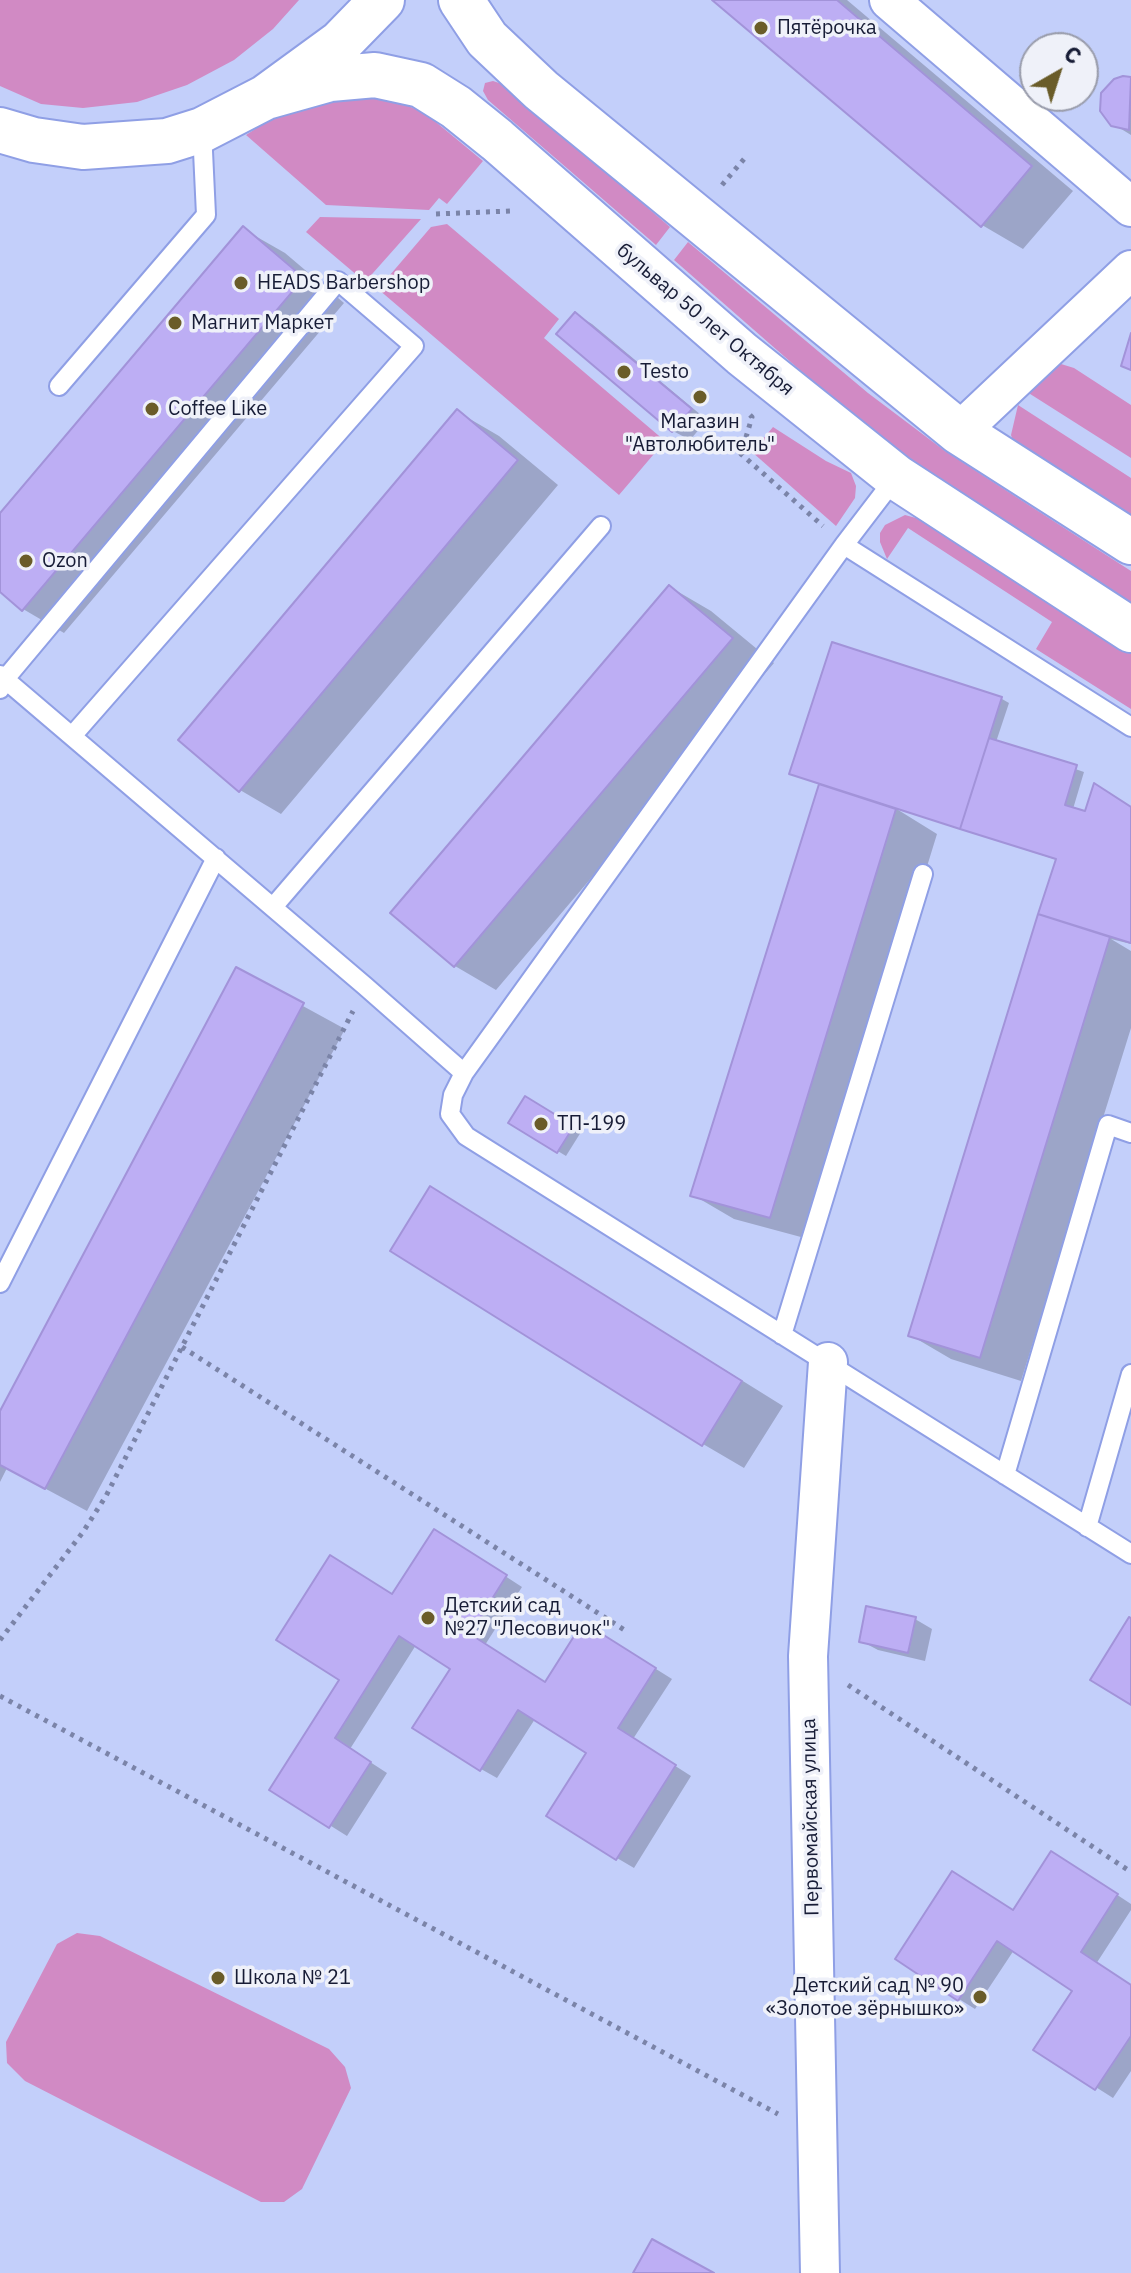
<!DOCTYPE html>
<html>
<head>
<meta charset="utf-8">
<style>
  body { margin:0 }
  #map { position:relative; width:1131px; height:2273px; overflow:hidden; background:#c3cffa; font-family:"IBM Plex Sans",sans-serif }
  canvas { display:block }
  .north { position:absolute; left:1019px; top:32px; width:80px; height:80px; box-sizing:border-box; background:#eff1f9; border:2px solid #999cab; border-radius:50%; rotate:39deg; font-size:22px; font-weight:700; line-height:32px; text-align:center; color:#171c36 }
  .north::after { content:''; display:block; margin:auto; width:28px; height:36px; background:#6a5c29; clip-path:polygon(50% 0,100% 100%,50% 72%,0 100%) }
</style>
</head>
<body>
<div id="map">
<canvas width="1131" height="2273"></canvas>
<div class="north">С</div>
</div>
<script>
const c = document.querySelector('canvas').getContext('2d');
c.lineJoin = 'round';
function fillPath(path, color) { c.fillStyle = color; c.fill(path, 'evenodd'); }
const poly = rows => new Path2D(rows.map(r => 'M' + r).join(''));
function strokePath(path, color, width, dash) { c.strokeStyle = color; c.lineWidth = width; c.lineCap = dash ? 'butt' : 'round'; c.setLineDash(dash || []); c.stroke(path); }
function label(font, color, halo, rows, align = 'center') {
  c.font = font + ' "IBM Plex Sans",sans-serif'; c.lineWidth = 7; c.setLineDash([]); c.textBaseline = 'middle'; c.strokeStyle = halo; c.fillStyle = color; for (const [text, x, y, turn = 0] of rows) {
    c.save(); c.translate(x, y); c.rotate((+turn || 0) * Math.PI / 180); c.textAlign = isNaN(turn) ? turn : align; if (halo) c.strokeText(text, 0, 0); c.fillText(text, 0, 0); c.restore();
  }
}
fillPath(poly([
  [0,0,299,0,273,29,234,60,187,85,137,102,83,108,41,104,0,86],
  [493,81,505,85,670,227,656,245,488,100,483,91,485,83],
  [373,96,399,102,425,113,483,161,447,204,439,198,429,210,326,205,246,135,275,116,314,103],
  [320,217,421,219,365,282,306,232],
  [447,224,559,319,544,338,665,441,619,495,378,289,431,227],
  [688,242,868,393,945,451,1131,571,1131,603,922,467,849,413,674,260],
  [1061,364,1074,368,1131,405,1131,458,1027,392,1050,368],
  [1018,405,1131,478,1131,521,1014,444,1011,435],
  [773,427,826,461,851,473,856,486,855,498,836,526,752,452],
  [905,515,916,518,1131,653,1131,709,1036,649,1052,622,908,528,887,559,880,542,880,533,885,525],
  [77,1933,100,1936,329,2049,345,2067,351,2088,302,2189,284,2202,261,2202,25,2081,7,2063,6,2042,57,1944]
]), '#d18ac4');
fillPath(poly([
  [715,0,847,0,1073,191,1023,249,982,225],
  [1123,78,1131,80,1131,135,1113,124],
  [243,229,285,253,344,303,64,633,23,609,0,590,0,516],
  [575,314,592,324,707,420,690,440,673,431,559,334],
  [458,412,499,436,558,485,281,814,240,790],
  [670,587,711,611,774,663,496,990,455,966],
  [833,645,1002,699,1009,703,996,742,1084,772,1073,809,1086,813,1131,809,1131,944,1111,939,1131,951,1131,1028,1021,1381,951,1359,910,1335,1057,860,895,808,937,834,812,1240,734,1219,693,1195,821,784],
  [237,970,345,1029,87,1511,7,1468,0,1482,0,1415],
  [526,1098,581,1132,566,1156,510,1122],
  [473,1213,783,1406,744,1468,703,1444],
  [451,1541,522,1587,485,1645,546,1684,600,1634,672,1679,633,1739,691,1776,634,1868,617,1858,588,1753,535,1719,497,1778,481,1769,453,1668,416,1645,350,1749,387,1773,347,1836,272,1789,394,1596],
  [915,1619,932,1629,925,1661,878,1650,861,1641],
  [1069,1863,1131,1904,1131,1910,1096,1964,1131,1986,1131,2071,1113,2098,1036,2049,1075,1990,1014,1950,975,2009,959,1999,1014,1912]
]), '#0003');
const building = poly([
  [712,0,837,0,1032,166,981,227,712,0],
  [1123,76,1131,77,1129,130,1111,126,1100,111,1101,93,1114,79,1123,76],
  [243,226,304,278,22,611,0,592,0,513,243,226],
  [575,312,692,409,672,432,556,334,575,312],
  [1131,333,1131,370,1121,366,1131,333],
  [457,409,518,460,239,792,178,740,457,409],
  [669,585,733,638,454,967,390,913,669,585],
  [832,642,1002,697,960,829,789,774,832,642],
  [989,738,1077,765,1065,805,1085,811,1094,783,1131,807,1131,943,1038,914,1056,859,960,829,989,738],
  [819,784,896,809,770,1218,690,1196,819,784],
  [1038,914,1110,937,980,1358,908,1336,1038,914],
  [236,967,304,1003,45,1489,0,1465,0,1411,236,967],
  [525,1096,574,1126,557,1153,508,1123,525,1096],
  [430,1186,742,1381,702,1446,390,1251,430,1186],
  [434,1529,507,1575,470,1634,545,1682,583,1622,656,1668,618,1728,676,1765,616,1860,546,1816,586,1753,518,1710,480,1771,412,1728,450,1669,399,1636,335,1738,371,1762,329,1828,269,1790,339,1680,276,1640,330,1555,392,1594,434,1529],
  [866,1606,916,1617,908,1653,859,1642,866,1606],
  [1129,1617,1131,1618,1131,1705,1090,1680,1129,1617],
  [1051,1851,1118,1894,1081,1952,1131,1985,1131,2036,1095,2090,1033,2050,1072,1991,997,1941,958,2001,895,1959,952,1871,1013,1910,1051,1851],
  [652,2239,714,2273,633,2273,652,2239]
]);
fillPath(building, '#bdaef4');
strokePath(building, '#a293d9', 2);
const lane = poly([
  [59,386,206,215,202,130],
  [896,477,844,545,464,1073,453,1095,450,1114,466,1136,1131,1554],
  [844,545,1131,727],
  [0,675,365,986,464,1073],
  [0,689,5,679,338,281,414,346,72,736],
  [273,907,601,526],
  [0,1283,216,858],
  [782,1335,923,874],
  [1005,1475,1108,1125,1131,1133],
  [1087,1527,1131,1374]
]);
const street = poly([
  [889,0,1131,207],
  [959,432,1131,270],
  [820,2273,808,1656,828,1362]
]);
const primary = poly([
  [461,0,487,39,541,90,959,432,1131,542],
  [266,97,330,79,375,75,421,85,456,107,497,140,742,354,896,477,1131,630],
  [0,130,34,140,83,147,167,141,202,130,266,97,340,43,382,0]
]);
strokePath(lane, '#8f9fe5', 22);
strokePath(street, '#8f9fe5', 42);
strokePath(primary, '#8f9fe5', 48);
strokePath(poly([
  [722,185,744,159],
  [436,214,510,211,514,215],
  [750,415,752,417,741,454,823,526],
  [182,1347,626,1631],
  [0,1640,83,1532,106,1496,353,1011],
  [848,1685,1131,1872],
  [0,1696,778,2114]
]), '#7b84a8', 5, [4, 6]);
strokePath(lane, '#fff', 18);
strokePath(street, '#fff', 38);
strokePath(primary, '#fff', 44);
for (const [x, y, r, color] of [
  [761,28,8,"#6a5c29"],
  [241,283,8,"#6a5c29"],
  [175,323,8,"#6a5c29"],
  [624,372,8,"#6a5c29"],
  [700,397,8,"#6a5c29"],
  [152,409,8,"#6a5c29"],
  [26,561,8,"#6a5c29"],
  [541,1124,8,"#6a5c29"],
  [428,1618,8,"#6a5c29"],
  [218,1978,8,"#6a5c29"],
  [980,1997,8,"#6a5c29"]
]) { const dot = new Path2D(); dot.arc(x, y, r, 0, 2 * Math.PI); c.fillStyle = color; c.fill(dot); strokePath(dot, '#eff1f9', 3); }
label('20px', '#171c36', '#eff1f9', [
  ["Пятёрочка",777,28],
  ["HEADS Barbershop",257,283],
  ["Магнит Маркет",191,323],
  ["Testo",640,372],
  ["Coffee Like",168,409],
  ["Магазин",700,422,"center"],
  ["\"Автолюбитель\"",700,445,"center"],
  ["Ozon",42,561],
  ["ТП-199",557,1124],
  ["Детский сад",444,1606],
  ["№27 \"Лесовичок\"",444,1629],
  ["Школа № 21",234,1978],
  ["Детский сад № 90",964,1986,"right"],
  ["«Золотое зёрнышко»",964,2009,"right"]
], 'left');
label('20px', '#171c36', '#eff1f9', [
  ["бульвар 50 лет Октября",705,320,40],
  ["Первомайская улица",811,1817,-91]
]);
</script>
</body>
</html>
